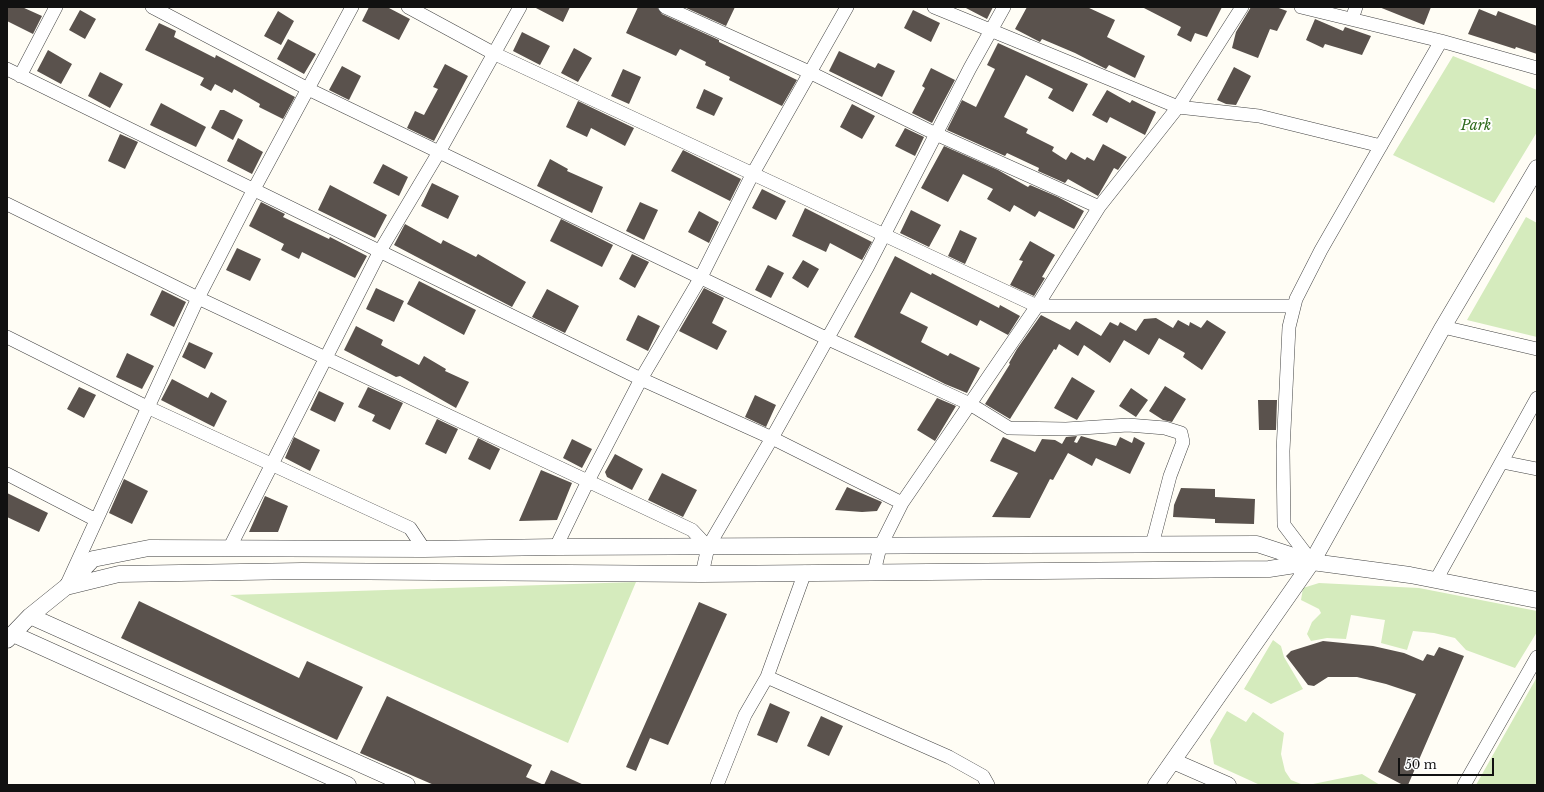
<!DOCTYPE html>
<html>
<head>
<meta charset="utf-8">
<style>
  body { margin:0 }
  #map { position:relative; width:1544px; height:792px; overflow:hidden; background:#fffdf5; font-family:"Libre Baskerville",serif }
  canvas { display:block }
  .frame { position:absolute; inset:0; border:8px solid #111; pointer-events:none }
  .scale { position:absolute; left:1398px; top:758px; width:96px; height:18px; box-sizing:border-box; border:2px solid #111; border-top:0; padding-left:5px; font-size:12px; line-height:14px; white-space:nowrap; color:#111; -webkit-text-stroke:3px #fff; paint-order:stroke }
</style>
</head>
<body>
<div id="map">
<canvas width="1544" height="792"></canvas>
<div class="frame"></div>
<div class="scale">50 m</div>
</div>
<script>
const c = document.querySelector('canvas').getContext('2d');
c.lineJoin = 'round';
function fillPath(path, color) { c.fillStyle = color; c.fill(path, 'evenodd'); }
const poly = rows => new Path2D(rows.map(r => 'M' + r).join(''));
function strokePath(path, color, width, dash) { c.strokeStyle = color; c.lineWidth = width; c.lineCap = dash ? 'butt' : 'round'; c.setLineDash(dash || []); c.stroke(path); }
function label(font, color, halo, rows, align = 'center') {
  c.font = font + ' "Libre Baskerville",serif'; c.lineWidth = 4; c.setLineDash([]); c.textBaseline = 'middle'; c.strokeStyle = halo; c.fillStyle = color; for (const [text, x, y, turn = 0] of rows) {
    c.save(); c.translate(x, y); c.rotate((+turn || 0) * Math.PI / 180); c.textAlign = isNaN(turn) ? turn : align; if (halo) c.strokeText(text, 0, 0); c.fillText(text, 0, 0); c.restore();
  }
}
fillPath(poly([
  [1453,56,1537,90,1537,132,1494,203,1393,155],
  [1526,217,1537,223,1537,337,1467,320],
  [636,582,568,743,230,595],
  [1319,583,1419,588,1537,611,1537,632,1515,668,1466,650,1455,638,1434,633,1413,631,1407,650,1381,643,1385,620,1351,615,1346,639,1327,638,1311,641,1307,634,1312,622,1321,613,1319,609,1301,600,1303,588],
  [1273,640,1281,646,1284,657,1303,689,1271,704,1244,689],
  [1537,677,1537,785,1476,785,1485,769],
  [1227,711,1246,722,1253,712,1284,733,1281,754,1285,771,1291,780,1301,784,1313,784,1362,774,1380,785,1260,785,1214,764,1210,740]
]), '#d5ebbd');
fillPath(poly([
  [7,7,22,7,42,16,33,34,7,21],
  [369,7,387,7,410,19,399,40,362,21],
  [534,7,570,7,563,22],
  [638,7,657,7,662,14,719,40,719,42,797,80,782,106,729,80,730,77,705,65,706,62,680,49,676,56,626,33],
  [684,7,735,7,726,26],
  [964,7,993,7,987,19],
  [1027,7,1087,7,1115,20,1107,37,1145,56,1135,78,1109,65,1106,69,1075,53,1042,39,1040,42,1015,29],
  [1142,7,1222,7,1207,37,1195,33,1191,42,1177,35,1181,27],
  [1251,7,1276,7,1287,11,1277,31,1270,29,1258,58,1232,48,1236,32],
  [1379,7,1431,7,1424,25],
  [1479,9,1496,16,1498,11,1537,26,1537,54,1516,47,1515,49,1468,34],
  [80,10,96,19,85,39,69,30],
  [913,10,940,23,931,42,904,28],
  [278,11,294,21,281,45,264,36],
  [1315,19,1343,31,1345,27,1371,36,1362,55,1325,44,1323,48,1306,40],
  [159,23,176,31,174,37,215,58,216,55,295,97,283,119,259,107,260,104,234,89,232,93,215,84,211,91,200,85,204,78,145,50],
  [522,32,550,46,540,65,513,51],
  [288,39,316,54,304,74,277,59],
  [998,43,1088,84,1073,112,1048,98,1053,89,1026,75,1004,117,1028,129,1026,133,1054,147,1052,151,1066,160,1071,152,1085,160,1087,157,1094,161,1103,144,1127,157,1118,170,1114,168,1098,196,1068,179,1065,183,1038,171,1039,168,1007,153,1005,156,947,130,962,100,976,107,995,69,987,65],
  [574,48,592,58,578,82,561,73],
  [48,50,72,64,61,84,37,71],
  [839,51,875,68,878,63,895,71,882,97,829,71],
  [445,64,468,76,434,141,407,128,415,111,424,115,438,89,433,87],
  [342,66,361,76,349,100,329,90],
  [1234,67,1251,76,1236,105,1226,104,1217,100],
  [931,68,955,80,932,123,912,113,925,88,922,86],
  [623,69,641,77,629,104,611,96],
  [100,72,123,84,110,108,88,96],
  [704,89,723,98,714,116,696,108],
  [1107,90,1130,103,1132,100,1156,112,1145,135,1110,117,1107,123,1092,115],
  [578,101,634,128,625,146,591,128,587,137,566,127],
  [161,103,206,127,196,147,150,125],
  [852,104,875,116,862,139,840,127],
  [220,110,224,110,243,120,233,140,211,128],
  [905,128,924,137,915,156,895,146],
  [120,134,138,142,125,169,108,161],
  [238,138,263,152,252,174,227,161],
  [944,146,998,170,1028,187,1030,185,1058,197,1084,211,1074,229,1039,211,1035,217,1014,205,1010,212,987,199,993,189,963,174,948,202,921,188],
  [683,150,741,179,730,201,671,171],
  [550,159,568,169,567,171,603,187,592,213,537,186],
  [383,164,408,177,399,196,373,183],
  [432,183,459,196,448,219,421,206],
  [330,185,387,215,375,238,318,210],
  [762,189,786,201,776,220,752,208],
  [261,202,285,214,283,217,329,239,330,237,367,256,355,278,302,252,299,259,281,250,284,244,249,226],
  [640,202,658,210,644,240,626,231],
  [805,208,872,242,862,260,830,243,826,252,792,236],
  [911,210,941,225,929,247,900,233],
  [699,211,719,222,709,243,688,232],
  [561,219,613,245,602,267,550,241],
  [405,224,441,244,443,240,476,257,478,254,526,282,512,307,394,245],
  [960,230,977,238,965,264,948,256],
  [1030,241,1055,255,1042,277,1045,278,1034,296,1010,285,1023,261,1019,260],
  [237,248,261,259,250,281,226,270],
  [632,254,649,262,635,288,619,279],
  [895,256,931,275,932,273,999,308,1000,305,1020,316,1008,335,980,320,977,326,911,292,900,313,928,327,921,342,948,356,950,353,980,368,967,393,945,384,854,337],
  [803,260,819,269,808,288,792,278],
  [768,265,784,273,771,298,755,290],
  [419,281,476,310,464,335,407,304],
  [376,288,404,301,394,322,366,309],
  [704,288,724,298,712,323,727,331,717,350,679,331],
  [547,289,579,306,565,333,532,317],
  [162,290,186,302,174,327,150,315],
  [638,315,660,326,648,351,626,340],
  [1041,315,1070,330,1076,321,1101,336,1110,322,1118,326,1120,322,1136,331,1144,319,1156,318,1173,328,1178,320,1189,326,1190,322,1201,328,1207,320,1226,332,1202,370,1183,357,1185,353,1159,338,1149,355,1124,340,1110,363,1084,345,1078,356,1059,344,1056,350,1054,349,1010,419,985,404,1010,364,1009,363,1017,349],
  [356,326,383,340,381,345,419,365,424,356,446,369,445,371,469,382,456,408,400,376,396,377,344,350],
  [189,342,213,353,205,369,182,357],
  [127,353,154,366,142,389,116,377],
  [1072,377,1095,391,1077,420,1054,408],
  [172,379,208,398,211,392,227,401,214,427,161,400],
  [1165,386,1186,399,1172,422,1163,420,1149,411],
  [79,387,96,395,84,418,67,409],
  [368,387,403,403,390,430,372,421,375,415,358,407],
  [1131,388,1148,400,1136,417,1119,406],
  [319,391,344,403,335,422,310,410],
  [755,395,776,405,766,427,745,417],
  [937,398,956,406,935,441,917,430],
  [1258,400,1277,400,1276,430,1259,430],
  [437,419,458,429,446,454,425,444],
  [1077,436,1074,442,1077,443,1081,436,1116,446,1120,437,1132,443,1134,437,1145,443,1130,474,1096,458,1092,466,1068,453,1053,480,1050,479,1030,518,992,517,1018,473,990,461,1003,437,1035,452,1042,439,1055,440,1062,444,1066,437],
  [294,437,320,450,310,471,285,458],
  [478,438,500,449,490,470,468,459],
  [572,439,592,449,582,468,563,458],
  [615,454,643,469,632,490,607,477,605,472],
  [541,470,572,483,557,520,519,521],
  [662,473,697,490,683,517,648,500],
  [124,479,148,491,132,524,109,513],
  [847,487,882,502,877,511,862,512,835,510],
  [1181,488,1215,489,1215,497,1255,499,1254,524,1215,523,1215,519,1173,517,1174,505],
  [7,493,48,513,39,532,7,517],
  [265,496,288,506,278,532,249,532],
  [139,601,299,678,307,661,363,687,337,740,121,638],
  [699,602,727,614,668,745,650,738,636,771,626,767],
  [1323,641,1373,646,1404,653,1423,661,1427,654,1434,656,1439,647,1464,656,1408,785,1403,785,1378,772,1416,694,1386,684,1357,677,1328,677,1314,686,1308,685,1286,656,1291,651],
  [387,696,532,765,526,777,544,785,434,785,360,753],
  [770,703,790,712,777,743,757,735],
  [821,716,843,726,829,756,807,746],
  [551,770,584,785,544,785]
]), '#5a524d');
const minor = poly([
  [152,7,308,89,439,152,826,338,970,404,1009,428,1066,429,1128,425,1165,428,1181,433,1183,442,1170,476,1152,545],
  [408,7,493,53,1037,306,1294,306],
  [665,7,809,72,936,134,1099,207],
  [934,7,1178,107,1259,116,1381,146],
  [1301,7,1441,41,1537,68],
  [1352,19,1356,7],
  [7,69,641,379,772,438,902,503],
  [20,76,56,7],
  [7,204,198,298,692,530,708,547,702,574],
  [1443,327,1537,349],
  [7,337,147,407,410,528,424,549],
  [1502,462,1537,469],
  [7,474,96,520],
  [230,547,380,251,439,152,520,7],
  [556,547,588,481,641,379,701,277,752,175,847,7],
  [708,547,772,438,868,266,970,68,1004,7],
  [1312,562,1284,525,1283,451,1289,327,1296,299,1321,250,1441,41],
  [874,572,880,547,902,503,1037,306,1099,207,1178,107,1242,7],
  [1436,580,1537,398],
  [68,582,198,298,254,189,352,7],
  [767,677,949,757,983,776,988,785],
  [717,785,745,715,767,677,805,572],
  [1464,785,1537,657]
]);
const tertiary = poly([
  [66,587,119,574,302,571,702,574,1269,569,1308,563],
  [30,616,407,785],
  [13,634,348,785],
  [7,640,30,616,66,587,93,559,149,548,424,549,556,547,1257,544,1312,562,1410,575,1537,600],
  [1173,761,1228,785],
  [1156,785,1312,562,1443,327,1537,168]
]);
strokePath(minor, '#444', 14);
strokePath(tertiary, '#444', 17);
strokePath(minor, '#fff', 13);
strokePath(tertiary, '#fff', 16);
label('italic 14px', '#2f6b1f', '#fff', [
  ["Park",1476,126]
]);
</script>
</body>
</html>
